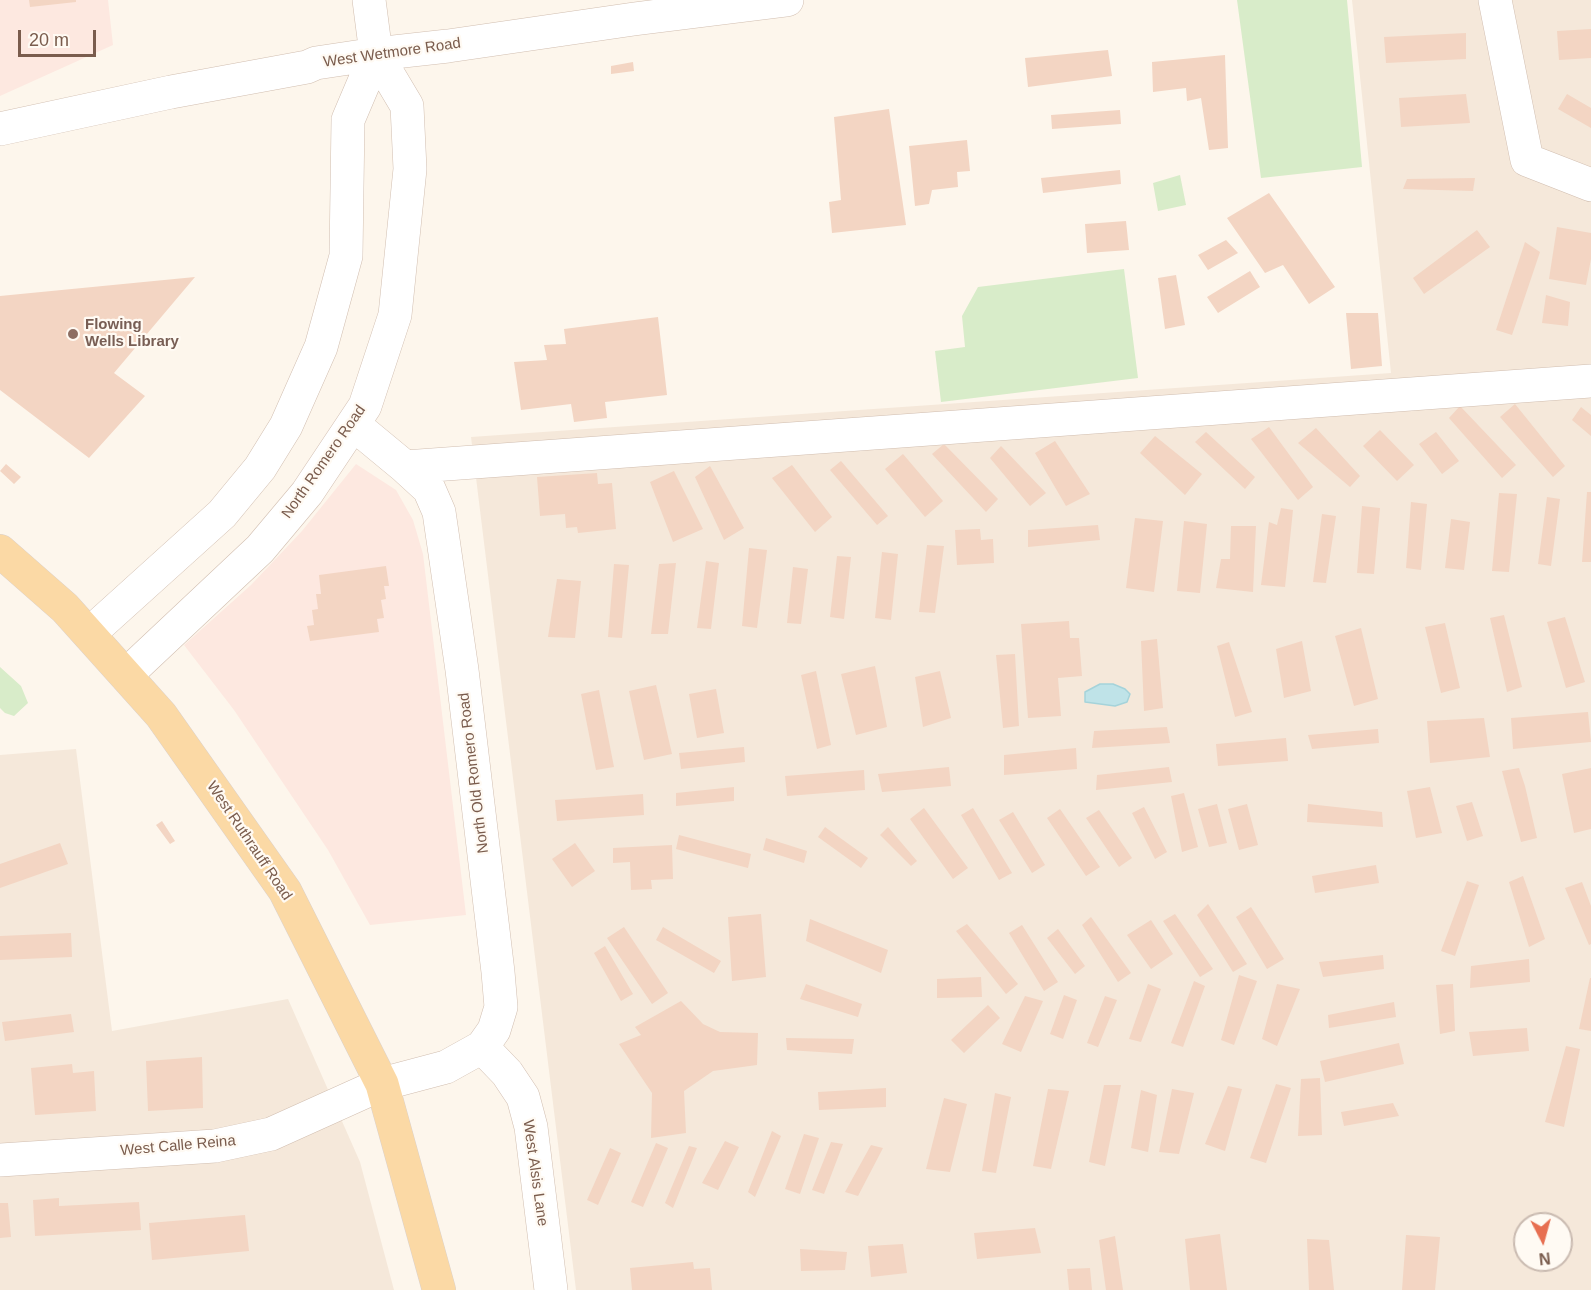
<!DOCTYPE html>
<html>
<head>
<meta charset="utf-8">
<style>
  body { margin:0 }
  #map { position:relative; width:1591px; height:1290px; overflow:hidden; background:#fdf6ec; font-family:Helvetica,sans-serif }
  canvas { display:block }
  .north { position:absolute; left:1513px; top:1212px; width:60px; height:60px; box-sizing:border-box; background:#fffaf3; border:2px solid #cabbb1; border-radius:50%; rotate:174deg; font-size:16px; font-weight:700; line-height:24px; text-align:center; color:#7a5c4d }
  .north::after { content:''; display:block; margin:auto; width:21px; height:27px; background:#e76f51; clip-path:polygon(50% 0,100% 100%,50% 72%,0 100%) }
  .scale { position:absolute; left:18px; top:30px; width:78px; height:27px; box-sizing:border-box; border:3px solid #7a5c4d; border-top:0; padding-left:8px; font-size:18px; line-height:21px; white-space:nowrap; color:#7a5c4d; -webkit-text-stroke:4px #fffaf3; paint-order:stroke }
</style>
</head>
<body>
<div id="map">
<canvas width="1591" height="1290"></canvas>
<div class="north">N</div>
<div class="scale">20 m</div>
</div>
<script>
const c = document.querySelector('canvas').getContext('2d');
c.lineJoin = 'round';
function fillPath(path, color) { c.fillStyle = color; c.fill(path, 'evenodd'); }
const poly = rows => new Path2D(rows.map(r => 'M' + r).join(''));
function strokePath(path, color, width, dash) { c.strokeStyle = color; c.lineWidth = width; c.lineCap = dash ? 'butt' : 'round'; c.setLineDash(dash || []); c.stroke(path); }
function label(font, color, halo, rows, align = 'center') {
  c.font = font + ' Helvetica,sans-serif'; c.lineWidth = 4.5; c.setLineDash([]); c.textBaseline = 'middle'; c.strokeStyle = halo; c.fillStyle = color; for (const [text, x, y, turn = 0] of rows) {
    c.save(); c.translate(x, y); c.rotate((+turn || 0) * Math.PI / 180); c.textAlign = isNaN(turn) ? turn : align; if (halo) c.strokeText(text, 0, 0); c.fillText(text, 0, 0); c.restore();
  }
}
fillPath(poly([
  [1352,0,1591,0,1591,1290,576,1290,471,437,1391,373],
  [1525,1224,1561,1224,1561,1260,1525,1260],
  [76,749,112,1031,288,999,360,1162,394,1290,0,1290,0,755]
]), '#f5e8da');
fillPath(poly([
  [0,0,108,0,113,45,0,96],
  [356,464,396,490,413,520,423,554,466,915,370,925,328,850,234,710,184,645,251,585,302,531]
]), '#fde8e0');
fillPath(poly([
  [1237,0,1347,0,1362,167,1261,178],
  [1180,175,1186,205,1158,211,1153,183],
  [1124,269,1138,378,941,402,935,351,965,347,962,316,978,287],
  [0,667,21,686,28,703,14,716,5,713,0,708]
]), '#d8ecc9');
const water = poly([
  [1100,684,1113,684,1125,689,1130,694,1127,702,1115,706,1085,702,1085,692,1100,684]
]);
fillPath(water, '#bfe3e8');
strokePath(water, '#a5d3da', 1.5);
fillPath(poly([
  [29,0,76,0,76,2,30,7],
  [1591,29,1591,58,1559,60,1557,31],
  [1466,33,1466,59,1386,63,1384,37],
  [1108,50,1112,76,1028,87,1025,58],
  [1225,55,1228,148,1209,150,1201,98,1187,101,1186,88,1153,92,1152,62],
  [633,62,634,71,611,74,611,66],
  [1466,94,1470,123,1401,127,1399,98],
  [1567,94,1591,108,1591,128,1558,109],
  [889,109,906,225,832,233,829,202,841,200,834,117],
  [1120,110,1121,124,1052,129,1051,115],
  [967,140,970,171,957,172,958,187,932,190,929,204,915,206,909,146],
  [1120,170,1121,184,1043,193,1041,178],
  [1475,178,1473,191,1403,189,1407,179],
  [1269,193,1335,287,1309,304,1283,265,1265,273,1227,218],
  [1126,221,1129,250,1087,253,1085,224],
  [1557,227,1591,233,1591,259,1586,285,1549,279],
  [1477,230,1490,247,1424,294,1413,278],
  [1226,240,1238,253,1208,270,1198,255],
  [1525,242,1540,252,1512,335,1496,330],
  [1250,271,1260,287,1218,313,1207,297],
  [1176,275,1185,325,1165,329,1158,278],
  [195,277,114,373,145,396,89,458,0,390,0,296],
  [1546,295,1570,302,1568,326,1542,323],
  [1346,313,1378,313,1382,366,1351,369],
  [658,317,667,395,605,402,607,418,574,422,571,404,521,410,514,362,547,360,544,345,566,344,564,329],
  [1515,404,1565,466,1553,477,1500,417],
  [1460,406,1516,465,1502,478,1449,418],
  [1581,407,1591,415,1591,436,1572,420],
  [1269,427,1313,487,1298,500,1251,439],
  [1316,428,1360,476,1350,487,1298,443],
  [1380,430,1414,465,1397,481,1363,446],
  [1206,432,1255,477,1245,489,1195,442],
  [1436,432,1459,461,1442,474,1419,444],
  [1155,436,1202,474,1185,495,1140,453],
  [1055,441,1090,494,1066,506,1035,453],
  [944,444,998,499,986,512,932,454],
  [1001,446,1046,493,1030,506,990,458],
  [903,454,943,501,925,517,885,469],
  [841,461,888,516,877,525,830,470],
  [6,464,21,477,14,484,0,471],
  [792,465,832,517,815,532,772,478],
  [710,466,744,528,724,540,695,477],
  [674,471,703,529,673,542,650,482],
  [597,473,598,484,612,483,616,529,578,533,577,527,566,528,565,514,540,516,537,477],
  [1587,492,1591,492,1591,562,1582,562],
  [1499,493,1517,494,1509,572,1492,571],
  [1547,497,1560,499,1551,566,1538,564],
  [1411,502,1427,504,1421,570,1406,568],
  [1362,506,1380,508,1374,574,1357,573],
  [1281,508,1293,510,1285,587,1261,585,1269,522,1277,525],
  [1322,514,1336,516,1326,583,1313,582],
  [1135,518,1163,521,1154,592,1126,588],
  [1451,519,1470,522,1464,570,1445,568],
  [1184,521,1207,524,1200,593,1177,591],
  [1098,525,1100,540,1028,547,1028,530],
  [1231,526,1256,526,1253,592,1216,588,1221,559,1230,559],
  [980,529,981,540,993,539,994,563,957,565,955,530],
  [927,545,944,546,935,613,919,612],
  [749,548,767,550,757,628,742,626],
  [882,552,898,554,891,620,875,618],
  [837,556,851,557,844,619,830,617],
  [706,561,719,563,711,629,697,628],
  [676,563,668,634,651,634,659,564],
  [614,564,629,565,622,638,608,637],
  [386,566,389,586,384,586,386,599,381,600,384,618,377,619,379,632,310,641,307,626,314,625,312,610,318,609,316,594,321,594,319,575],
  [793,567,808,569,801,624,787,623],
  [557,579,581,581,575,638,548,637],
  [1504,615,1522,687,1507,692,1490,618],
  [1565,617,1585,682,1566,688,1547,622],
  [1069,621,1070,638,1079,638,1082,676,1058,678,1061,716,1028,718,1021,624],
  [1445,623,1460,688,1441,693,1425,627],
  [1361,628,1378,699,1354,706,1335,636],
  [1157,639,1163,708,1144,711,1141,641],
  [1302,641,1311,691,1284,698,1276,649],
  [1229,642,1252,712,1235,717,1217,646],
  [1015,654,1019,726,1003,728,996,655],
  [875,666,887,727,856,735,841,674],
  [816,671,831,745,817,749,801,675],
  [940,671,951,718,923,727,915,677],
  [656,685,672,754,644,760,629,691],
  [716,689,724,733,697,738,689,694],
  [599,690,614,767,596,770,581,694],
  [1588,712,1591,742,1513,749,1511,718],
  [1484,718,1490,757,1430,763,1427,721],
  [1167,727,1170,743,1092,748,1094,731],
  [1378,729,1379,743,1312,749,1308,735],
  [1286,738,1288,761,1218,766,1216,744],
  [744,747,745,762,681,769,679,753],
  [1076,748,1077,769,1004,775,1004,755],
  [949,767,951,786,882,792,878,774],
  [1169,767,1172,782,1096,790,1097,775],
  [1519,768,1525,786,1537,838,1521,842,1502,771],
  [1591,768,1591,829,1574,833,1562,774],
  [864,770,865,790,787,796,785,776],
  [734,787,734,801,676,806,676,793],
  [1430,787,1442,833,1416,838,1407,791],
  [1184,793,1198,847,1182,852,1171,796],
  [643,794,644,815,557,821,555,800],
  [1472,802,1483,836,1467,841,1456,806],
  [1217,804,1227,843,1209,847,1198,809],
  [1247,804,1258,845,1239,850,1228,809],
  [1308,804,1382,812,1383,827,1307,822],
  [1144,807,1167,852,1155,859,1132,813],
  [924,808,968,868,953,879,910,819],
  [973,808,1012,873,999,880,961,815],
  [1060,809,1100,867,1086,876,1047,818],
  [1099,810,1132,858,1119,867,1086,818],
  [1013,812,1045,865,1032,873,999,820],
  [162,821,175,841,170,844,156,825],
  [825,827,868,858,861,868,818,837],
  [888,827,917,861,911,866,880,835],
  [679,835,751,854,748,868,676,849],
  [766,838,807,851,804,863,763,850],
  [60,843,68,864,0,888,0,864],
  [575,843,595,871,572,887,552,859],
  [672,845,673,879,651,880,652,889,631,890,630,862,613,863,613,848],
  [1376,865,1379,883,1315,893,1312,876],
  [1523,876,1545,939,1529,947,1509,882],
  [1467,881,1479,885,1455,956,1441,951],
  [1582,882,1591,906,1591,944,1589,945,1565,888],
  [1208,904,1247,964,1233,972,1197,915],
  [1251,907,1284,959,1267,969,1236,917],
  [761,914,766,977,732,981,728,917],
  [1175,914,1213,969,1200,977,1163,921],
  [1091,917,1131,973,1118,982,1082,925],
  [810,919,888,950,881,973,806,941],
  [1151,920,1173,954,1151,969,1127,935],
  [967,924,1018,984,1006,994,956,931],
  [1022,925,1058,982,1044,991,1009,933],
  [624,927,668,993,652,1004,607,938],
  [663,927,721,961,714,973,656,940],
  [1058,929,1085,966,1075,974,1047,938],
  [71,933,72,957,0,960,0,936],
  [605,946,633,994,621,1001,594,953],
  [1383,955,1384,969,1323,977,1319,962],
  [1529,959,1530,982,1470,988,1471,966],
  [1239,975,1257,981,1234,1045,1221,1040],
  [981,977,982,997,937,998,937,979],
  [1590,978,1591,978,1591,1031,1579,1029],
  [1194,981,1205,986,1183,1047,1171,1043],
  [806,984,862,1004,858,1017,800,999],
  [1148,984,1161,989,1141,1042,1129,1039],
  [1277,984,1300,989,1277,1046,1262,1039],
  [1453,984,1455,1031,1440,1034,1436,985],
  [1064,995,1077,1000,1063,1039,1050,1034],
  [1025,996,1043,1001,1021,1052,1002,1044],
  [1105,996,1117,1000,1098,1047,1087,1043],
  [681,1001,703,1024,720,1032,758,1033,757,1065,713,1071,684,1091,686,1133,651,1138,652,1093,619,1044,641,1035,635,1027],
  [1394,1002,1396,1017,1329,1028,1328,1015],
  [988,1005,1000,1018,964,1053,951,1040],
  [71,1014,74,1032,5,1041,2,1022],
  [1527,1028,1529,1051,1473,1056,1469,1032],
  [786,1038,854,1039,852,1054,787,1050],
  [1399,1043,1404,1064,1325,1082,1320,1061],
  [1566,1046,1580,1049,1564,1127,1545,1122],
  [202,1057,203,1108,148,1111,146,1061],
  [72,1064,73,1073,94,1071,96,1111,35,1115,31,1068],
  [1320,1078,1322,1135,1298,1136,1301,1079],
  [1276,1084,1291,1088,1266,1163,1250,1158],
  [1104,1085,1121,1085,1105,1166,1089,1162],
  [1228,1086,1242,1089,1225,1151,1205,1144],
  [886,1088,886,1107,819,1110,818,1092],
  [1048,1089,1069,1091,1051,1169,1033,1166],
  [1172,1089,1194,1093,1179,1154,1159,1152],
  [1141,1090,1157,1095,1148,1152,1131,1148],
  [995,1093,1011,1097,996,1173,982,1171],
  [944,1098,967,1104,950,1172,926,1169],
  [1393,1103,1399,1116,1344,1126,1341,1112],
  [772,1131,781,1136,755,1197,748,1192],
  [804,1134,819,1138,800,1194,785,1189],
  [725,1141,739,1147,718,1190,702,1183],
  [831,1142,843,1144,824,1194,812,1190],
  [656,1143,668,1148,643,1207,631,1202],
  [871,1145,883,1148,858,1196,845,1192],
  [689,1146,697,1148,673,1208,665,1203],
  [610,1148,621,1153,598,1205,587,1200],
  [59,1198,59,1206,139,1202,141,1230,35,1236,33,1200],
  [0,1203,8,1203,11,1237,0,1238],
  [245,1215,249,1251,152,1260,149,1223],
  [1035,1228,1041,1253,977,1259,974,1233],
  [1220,1234,1227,1290,1190,1290,1185,1239],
  [1406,1235,1440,1237,1435,1290,1402,1290],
  [1115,1236,1123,1290,1106,1290,1099,1240],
  [1307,1239,1329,1240,1334,1290,1309,1290],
  [903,1244,907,1273,871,1277,868,1246],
  [800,1249,847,1252,845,1270,801,1271],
  [693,1262,694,1269,710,1268,712,1290,632,1290,630,1268],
  [1090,1268,1092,1290,1069,1290,1067,1269]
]), '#f3d5c3');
const minor = poly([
  [1495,0,1527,160,1591,185],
  [0,129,171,92,307,67,316,63,376,54,448,46,634,19,787,0],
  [405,467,1591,381],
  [89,634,222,514,260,468,286,426,321,347,346,256,348,120,376,54],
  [126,675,260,549,307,493,365,406,395,315,410,169,407,106,376,54,369,0],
  [482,1047,507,1073,523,1097,531,1127,551,1290],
  [0,1160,215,1146,271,1134,382,1084,446,1067,482,1047,494,1030,501,1007,498,972,462,670,439,512,429,489,405,467,353,424]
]);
const major = poly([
  [0,551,65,608,161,715,285,891,382,1084,439,1290]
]);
strokePath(minor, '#d1beb0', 34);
strokePath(major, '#dad1cd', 34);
strokePath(minor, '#fff', 33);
strokePath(major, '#fbd9a5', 33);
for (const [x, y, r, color] of [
  [73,334,6,"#8d6e63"]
]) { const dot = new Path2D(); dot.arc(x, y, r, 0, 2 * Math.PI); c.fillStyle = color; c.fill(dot); strokePath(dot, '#fffaf3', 2); }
label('15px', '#7a5c4d', '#fffaf3', [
  ["West Wetmore Road",392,53,-8],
  ["North Romero Road",324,462,-55],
  ["North Old Romero Road",474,773,-97],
  ["West Ruthrauff Road",249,841,56],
  ["West Calle Reina",178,1146,-5],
  ["West Alsis Lane",535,1173,82]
]);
label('bold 15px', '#785e54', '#fffaf3', [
  ["Flowing",85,325],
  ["Wells Library",85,342]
], 'left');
</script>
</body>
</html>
